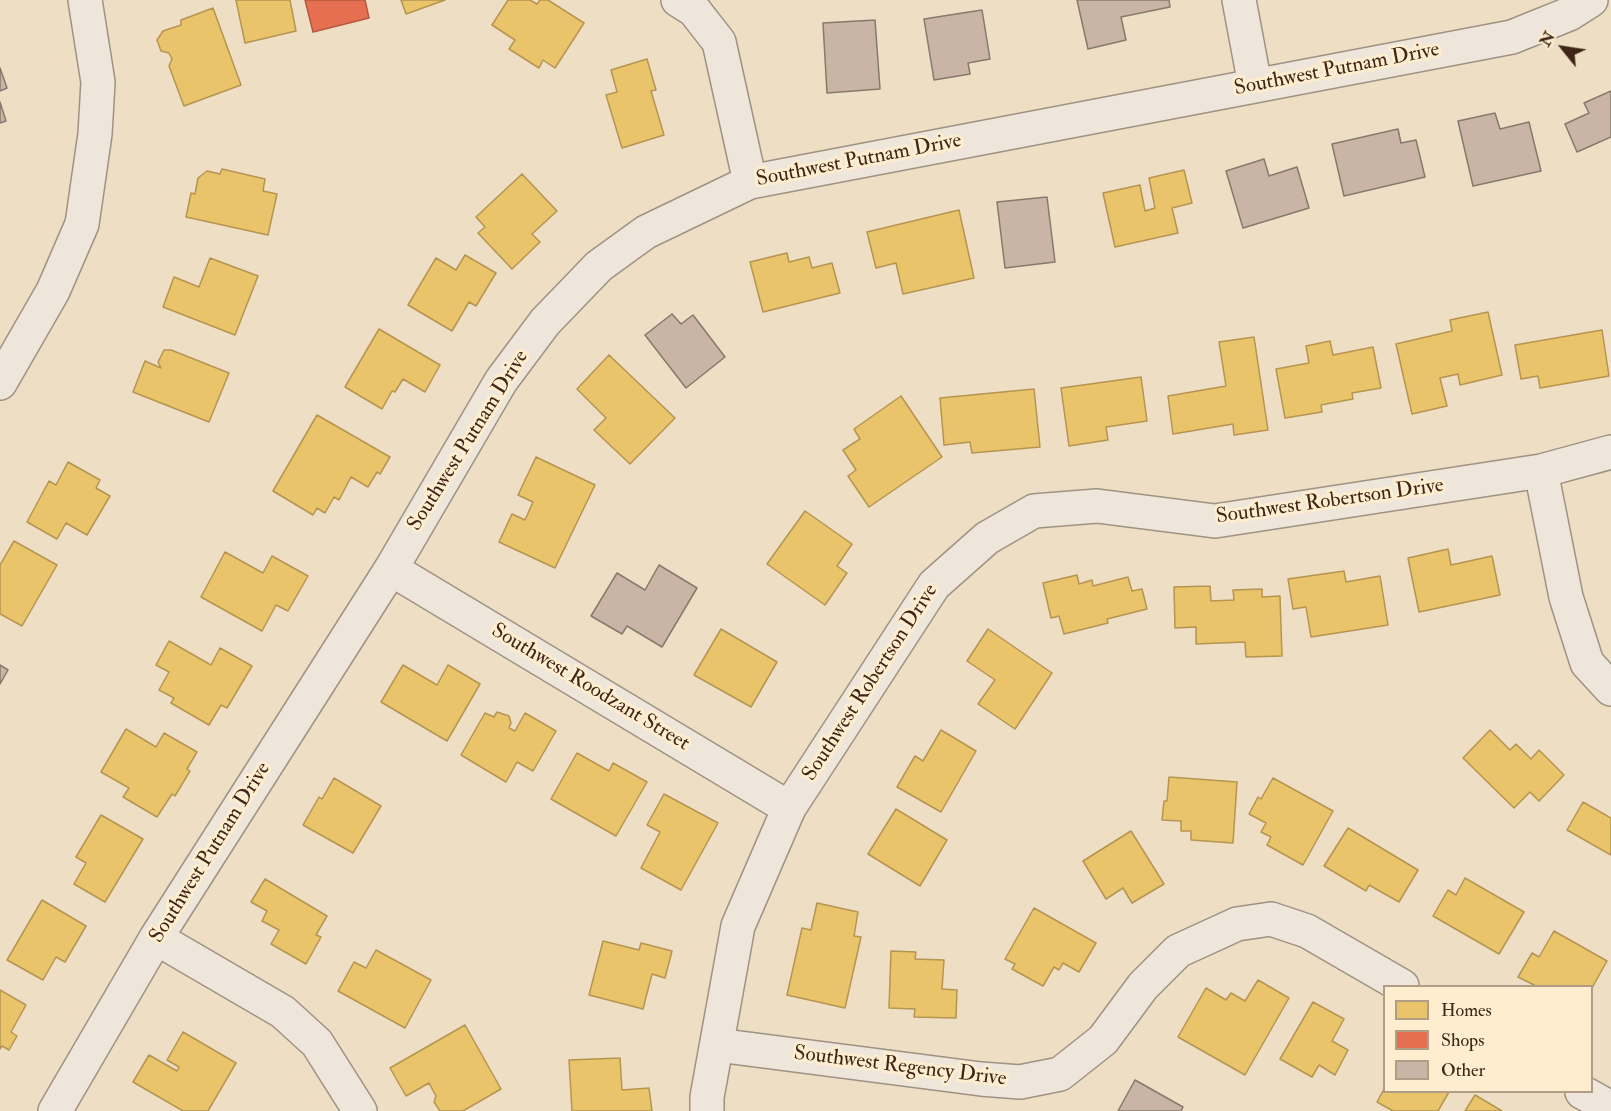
<!DOCTYPE html>
<html>
<head>
<meta charset="utf-8">
<style>
  body { margin:0 }
  #map { position:relative; width:1611px; height:1111px; overflow:hidden; background:#eddec4; font-family:"IM FELL Double Pica",serif }
  canvas { display:block }
  .legend { position:absolute; left:1383px; top:985px; width:210px; height:108px; box-sizing:border-box; background:#feedce; border:2px solid #b19d85; margin:0; padding:8px 10px; list-style:none; font-size:18px; color:#3e2517 }
  .legend li { display:flex; align-items:center; gap:12px; height:30px }
  .legend b { width:30px; border:2px solid #b19d85 }
  .north { position:absolute; left:1533px; top:18px; width:60px; height:60px; -webkit-text-stroke:4px #feedce; paint-order:stroke; rotate:300deg; font-size:16px; font-weight:700; line-height:24px; text-align:center; color:#3e2517 }
  .north::after { content:''; display:block; margin:auto; width:21px; height:27px; background:#3e2517; clip-path:polygon(50% 0,100% 100%,50% 72%,0 100%) }
</style>
</head>
<body>
<div id="map">
<canvas width="1611" height="1111"></canvas>
<ul class="legend">
<li><b style="height:16px;background:#e9c46a"></b>Homes</li>
<li><b style="height:16px;background:#e76f51"></b>Shops</li>
<li><b style="height:16px;background:#cab4a6"></b>Other</li>
</ul>
<div class="north">N</div>
</div>
<script>
const c = document.querySelector('canvas').getContext('2d');
c.lineJoin = 'round';
function fillPath(path, color) { c.fillStyle = color; c.fill(path, 'evenodd'); }
const poly = rows => new Path2D(rows.map(r => 'M' + r).join(''));
function strokePath(path, color, width, dash) { c.strokeStyle = color; c.lineWidth = width; c.lineCap = dash ? 'butt' : 'round'; c.setLineDash(dash || []); c.stroke(path); }
function label(font, color, halo, rows, align = 'center') {
  c.font = font + ' "IM FELL Double Pica",serif'; c.lineWidth = 6; c.setLineDash([]); c.textBaseline = 'middle'; c.strokeStyle = halo; c.fillStyle = color; for (const [text, x, y, turn = 0] of rows) {
    c.save(); c.translate(x, y); c.rotate((+turn || 0) * Math.PI / 180); c.textAlign = isNaN(turn) ? turn : align; if (halo) c.strokeText(text, 0, 0); c.fillText(text, 0, 0); c.restore();
  }
}
const homes = poly([
  [236,0,290,0,296,31,245,43,236,0],
  [401,0,445,0,406,14,401,0],
  [508,0,530,0,537,4,540,0,548,0,584,23,555,68,543,60,539,68,509,49,515,40,492,25,508,0],
  [213,8,241,85,184,106,169,66,172,59,169,53,161,51,157,40,163,31,181,25,181,20,213,8],
  [647,59,656,90,651,91,664,135,622,148,606,95,617,92,611,70,647,59],
  [222,169,265,179,263,191,277,194,268,235,186,217,191,193,195,194,198,178,207,171,220,174,222,169],
  [1184,170,1192,203,1172,208,1178,233,1115,247,1103,193,1140,185,1145,211,1155,208,1149,178,1184,170],
  [522,174,557,211,532,234,540,242,512,269,478,233,485,227,476,217,522,174],
  [959,210,974,278,903,294,896,263,876,268,867,232,959,210],
  [787,253,789,262,809,257,812,268,832,263,840,293,763,312,750,262,787,253],
  [465,255,496,273,476,306,469,302,452,331,408,305,436,258,456,270,465,255],
  [210,258,258,276,235,335,163,307,174,277,199,287,210,258],
  [1488,312,1502,375,1460,385,1458,374,1440,378,1447,406,1412,414,1396,344,1452,331,1450,320,1488,312],
  [379,329,440,365,425,392,403,379,395,392,392,391,382,409,345,387,379,329],
  [1602,330,1609,376,1540,388,1538,376,1521,379,1515,345,1602,330],
  [1254,337,1268,430,1234,435,1233,424,1173,434,1168,396,1226,386,1219,342,1254,337],
  [1330,341,1333,355,1373,347,1381,388,1352,393,1353,399,1321,405,1322,412,1285,418,1276,369,1309,363,1306,346,1330,341],
  [164,350,171,350,229,373,209,422,133,392,145,361,161,368,158,362,164,350],
  [609,355,675,418,630,464,594,430,606,418,577,389,609,355],
  [1141,377,1147,421,1106,427,1108,440,1069,446,1061,388,1141,377],
  [1034,389,1040,447,972,453,970,442,944,445,940,398,1034,389],
  [901,396,942,457,869,507,848,476,856,470,843,450,860,439,854,429,901,396],
  [317,415,390,457,380,474,377,472,368,487,351,477,339,500,334,497,325,513,317,508,313,515,273,491,317,415],
  [536,457,595,485,555,568,499,542,512,514,525,520,533,502,518,495,536,457],
  [68,462,100,480,96,488,110,496,87,535,66,523,57,539,27,522,49,481,56,485,68,462],
  [805,511,852,544,837,566,847,573,825,605,767,564,805,511],
  [14,541,57,565,22,626,0,614,0,565,14,541],
  [1448,549,1451,565,1492,556,1500,595,1419,612,1408,558,1448,549],
  [225,552,263,573,272,556,308,576,288,611,276,605,262,631,201,597,225,552],
  [1344,571,1346,582,1380,576,1388,625,1311,637,1306,607,1293,609,1288,579,1344,571],
  [1077,575,1079,584,1092,580,1093,586,1128,577,1132,591,1142,589,1147,609,1107,619,1108,623,1064,634,1059,616,1051,618,1043,583,1077,575],
  [1210,586,1211,601,1234,600,1233,590,1262,589,1262,597,1280,596,1282,656,1246,657,1245,642,1196,644,1196,627,1175,628,1174,587,1210,586],
  [721,629,777,662,751,707,694,675,721,629],
  [988,629,1052,673,1015,729,978,704,995,680,967,661,988,629],
  [169,641,211,665,220,648,252,666,227,708,221,705,209,725,171,703,174,698,159,690,169,672,156,665,169,641],
  [403,665,437,685,448,665,480,684,447,741,381,702,403,665],
  [497,712,509,716,511,723,509,728,515,731,525,713,556,731,533,771,517,762,506,782,461,755,485,713,494,717,497,712],
  [126,729,156,747,164,733,197,752,187,769,190,771,175,796,172,794,157,817,123,797,129,788,101,772,126,729],
  [941,730,976,751,941,812,897,787,915,756,923,761,941,730],
  [1490,730,1510,750,1516,744,1531,759,1539,750,1564,775,1539,801,1530,792,1514,808,1463,758,1490,730],
  [577,753,609,771,613,763,647,782,616,836,551,799,577,753],
  [1169,777,1237,782,1233,843,1191,840,1191,831,1181,831,1181,821,1162,820,1164,801,1167,801,1169,777],
  [334,778,381,806,353,853,303,825,319,797,322,799,334,778],
  [1273,778,1333,811,1303,865,1267,845,1271,837,1261,832,1266,823,1249,814,1258,797,1261,799,1273,778],
  [664,794,718,823,681,890,641,868,660,832,647,825,664,794],
  [1583,802,1611,818,1611,855,1567,830,1583,802],
  [896,809,947,840,920,886,868,854,896,809],
  [101,815,143,839,105,902,74,884,86,863,76,857,101,815],
  [1348,828,1418,870,1399,902,1369,885,1366,891,1324,866,1348,828],
  [1131,831,1164,884,1132,903,1123,888,1106,899,1083,861,1131,831],
  [1465,878,1524,912,1499,954,1433,916,1448,890,1456,895,1465,878],
  [265,879,327,916,316,935,321,937,306,964,271,944,279,930,262,921,267,911,251,902,265,879],
  [42,900,86,926,65,962,56,957,43,980,7,960,42,900],
  [817,903,858,912,854,936,861,937,845,1008,787,995,802,928,811,930,817,903],
  [1034,908,1096,943,1079,972,1063,963,1059,970,1054,967,1043,986,1012,969,1015,964,1005,959,1034,908],
  [1554,931,1607,961,1592,988,1592,986,1536,986,1518,977,1532,953,1539,957,1554,931],
  [603,941,639,950,641,943,672,951,665,978,652,974,643,1009,589,995,603,941],
  [376,950,431,980,405,1028,338,991,354,962,366,968,376,950],
  [891,951,916,952,915,959,944,960,942,989,957,990,956,1018,914,1017,915,1009,889,1008,891,951],
  [1258,980,1289,998,1245,1075,1178,1037,1206,988,1226,1000,1231,993,1245,1001,1258,980],
  [0,990,26,1005,11,1032,17,1036,9,1050,2,1046,0,1049,0,990],
  [1313,1002,1344,1019,1332,1041,1348,1050,1335,1075,1319,1065,1312,1077,1280,1059,1313,1002],
  [465,1025,501,1089,463,1111,440,1111,434,1102,436,1096,429,1083,406,1096,390,1068,465,1025],
  [183,1032,236,1063,208,1111,183,1111,133,1082,149,1055,177,1071,179,1067,167,1060,183,1032],
  [620,1058,622,1090,649,1088,652,1111,572,1111,569,1060,620,1058],
  [1384,1089,1384,1092,1449,1092,1438,1111,1393,1111,1377,1102,1384,1089],
  [1475,1095,1502,1111,1465,1111,1475,1095]
]);
fillPath(homes, '#e9c46a');
strokePath(homes, '#b69451', 1.5);
const shops = poly([
  [305,0,365,0,369,18,313,32,305,0]
]);
fillPath(shops, '#e76f51');
strokePath(shops, '#b45940', 1.5);
const building = poly([
  [1077,0,1169,0,1170,7,1121,17,1126,40,1088,49,1077,0],
  [982,10,990,59,968,63,970,74,934,80,924,19,982,10],
  [875,20,880,89,827,93,823,23,875,20],
  [0,68,7,88,0,91,0,68],
  [1611,91,1611,137,1577,152,1565,124,1589,113,1584,103,1611,91],
  [0,102,6,121,0,123,0,102],
  [1495,113,1500,129,1529,122,1541,171,1473,186,1458,121,1495,113],
  [1398,129,1401,143,1416,140,1425,177,1344,196,1332,144,1398,129],
  [1264,159,1269,176,1297,167,1309,208,1243,228,1226,171,1264,159],
  [1047,197,1055,262,1005,268,997,202,1047,197],
  [672,314,681,324,693,315,725,357,686,388,645,335,672,314],
  [659,565,697,588,662,647,627,626,622,634,591,616,617,573,645,590,659,565],
  [0,665,8,670,0,684,0,665],
  [1135,1080,1183,1107,1181,1111,1118,1111,1135,1080]
]);
fillPath(building, '#cab4a6');
strokePath(building, '#867a6c', 1.5);
const minor = poly([
  [678,0,694,10,719,42,750,182],
  [1239,0,1255,85],
  [1541,471,1566,597,1587,663,1611,689],
  [391,569,789,808],
  [156,938,283,1012,317,1043,360,1111],
  [717,1045,981,1079,1020,1082,1060,1074,1103,1040,1143,986,1178,951,1237,924,1271,919,1307,931,1402,986],
  [1582,1092,1611,1108],
  [55,1111,156,938,391,569,501,381,545,322,599,266,646,232,750,182,1512,37,1569,14,1591,0],
  [707,1111,707,1097,738,926,789,808,934,585,987,538,1034,511,1097,506,1215,521,1541,471,1611,452]
]);
const tertiary = poly([
  [0,383,53,291,82,224,95,134,98,82,85,0]
]);
strokePath(minor, '#9e9383', 36);
strokePath(tertiary, '#9e9383', 36);
strokePath(minor, '#eee6da', 33);
strokePath(tertiary, '#eee6da', 33);
label('21px', '#3e2517', '#feedce', [
  ["Southwest Putnam Drive",1337,70,-11],
  ["Southwest Putnam Drive",859,161,-11],
  ["Southwest Putnam Drive",469,441,-58],
  ["Southwest Robertson Drive",1330,502,-8],
  ["Southwest Robertson Drive",871,683,-57],
  ["Southwest Roodzant Street",590,688,31],
  ["Southwest Putnam Drive",211,853,-58],
  ["Southwest Regency Drive",900,1067,7]
]);
</script>
</body>
</html>
